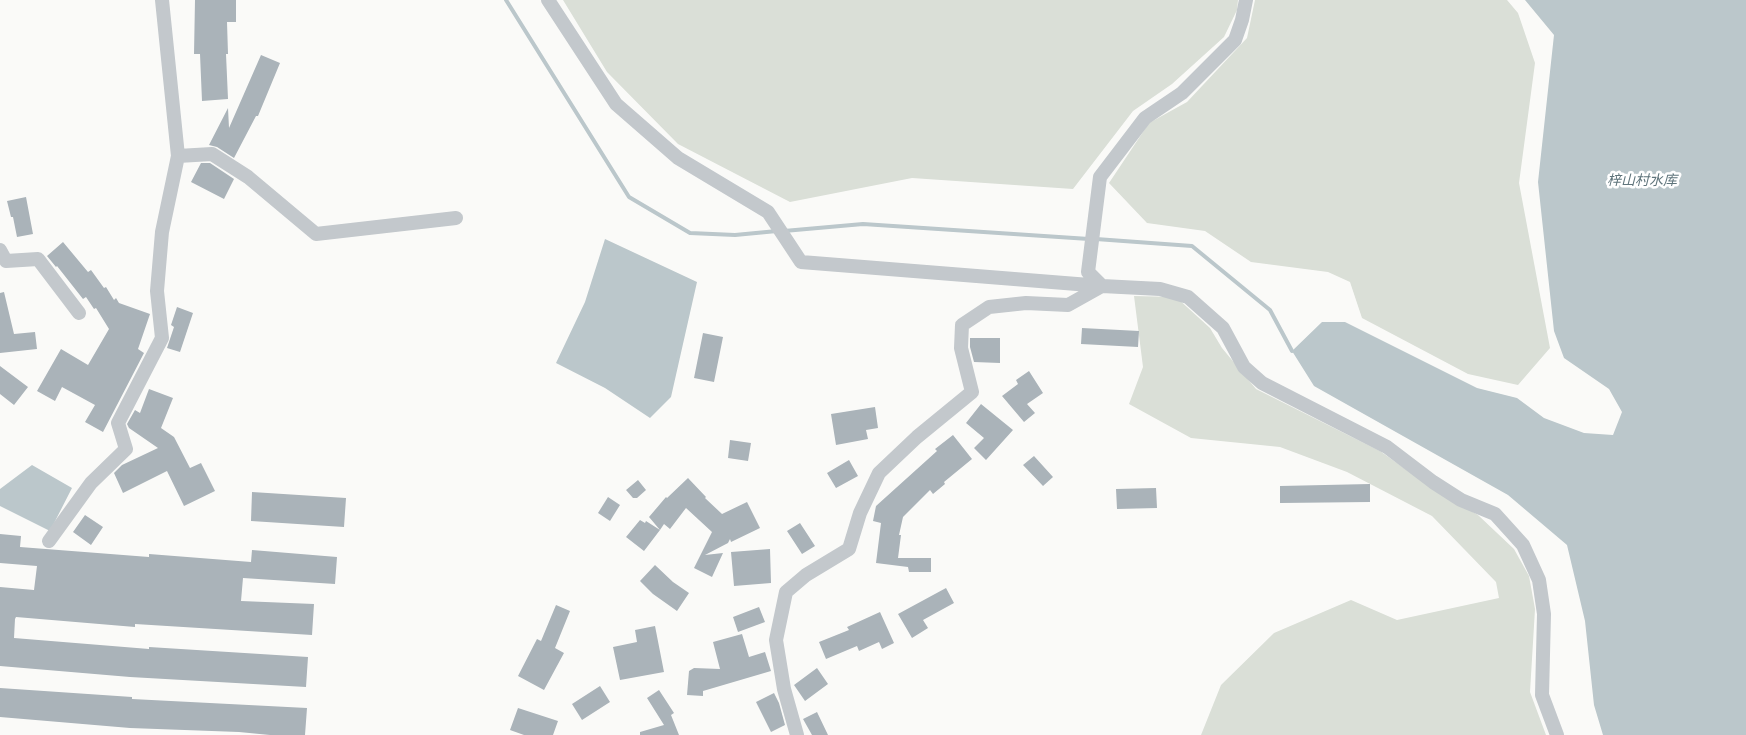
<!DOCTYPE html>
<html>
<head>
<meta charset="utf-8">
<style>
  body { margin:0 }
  canvas { display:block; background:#fafaf8 }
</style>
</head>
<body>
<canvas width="1746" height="735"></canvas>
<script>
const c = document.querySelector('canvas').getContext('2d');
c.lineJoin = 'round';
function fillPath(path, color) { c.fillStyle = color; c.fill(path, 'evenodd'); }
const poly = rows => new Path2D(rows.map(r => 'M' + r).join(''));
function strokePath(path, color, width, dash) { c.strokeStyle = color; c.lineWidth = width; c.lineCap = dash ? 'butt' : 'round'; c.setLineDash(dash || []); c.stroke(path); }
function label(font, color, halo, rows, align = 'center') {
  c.font = font + ' Poppins,"Noto Sans SC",sans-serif'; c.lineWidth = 5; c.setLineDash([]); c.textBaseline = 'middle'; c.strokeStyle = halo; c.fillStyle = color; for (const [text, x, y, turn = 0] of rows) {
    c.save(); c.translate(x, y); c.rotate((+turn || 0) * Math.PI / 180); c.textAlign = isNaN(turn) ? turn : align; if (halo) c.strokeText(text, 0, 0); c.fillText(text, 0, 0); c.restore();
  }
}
fillPath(poly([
  [563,0,1238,0,1237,10,1224,37,1172,84,1133,111,1073,189,912,178,790,202,678,144,607,72],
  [1255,0,1507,0,1518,13,1535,63,1519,183,1550,348,1518,385,1468,374,1362,318,1350,282,1328,272,1251,262,1205,231,1147,223,1109,183,1149,123,1187,102,1247,38],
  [1134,296,1176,297,1210,328,1222,348,1256,389,1380,451,1422,481,1478,515,1514,549,1529,576,1535,609,1530,692,1546,735,1201,735,1221,685,1274,633,1351,600,1397,620,1499,598,1496,582,1432,516,1347,472,1280,447,1191,438,1129,404,1143,367]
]), '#dadfd7');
fillPath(poly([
  [1525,0,1746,0,1746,735,1603,735,1594,705,1585,621,1567,545,1508,495,1314,386,1292,351,1322,322,1345,322,1477,388,1517,398,1544,418,1584,433,1613,435,1622,412,1609,389,1564,358,1554,331,1538,182,1554,35],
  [605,239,697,282,671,397,650,418,605,388,556,363,585,302],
  [32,465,72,488,50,531,0,506,0,489]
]), '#bbc7cb');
strokePath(poly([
  [506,0,629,197,690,233,735,235,777,231],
  [784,231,863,224,1089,239],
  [1096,239,1192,246,1270,310,1292,351]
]), '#bbc7cb', 4);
fillPath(poly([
  [195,0,236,0,236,22,227,22,228,54,226,54,228,99,202,101,200,54,194,54],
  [261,55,280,63,258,116,256,116,234,158,217,147,209,145,228,108,229,128],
  [201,163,210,163,234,179,224,199,191,182],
  [26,197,33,234,17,237,13,217,11,217,7,201],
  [63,242,88,272,91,270,104,288,106,287,114,300,116,298,119,303,150,314,138,349,144,353,103,432,85,422,95,405,62,387,55,401,37,391,61,349,88,365,109,329,96,308,94,309,86,297,83,299,57,266,56,267,47,256],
  [4,292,14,334,35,332,37,349,0,353,0,293],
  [177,307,193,313,180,352,167,348,174,327,171,325],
  [1082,328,1139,331,1138,347,1081,344],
  [703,333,723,337,714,382,694,378],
  [970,338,1000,338,1000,363,974,362,970,347],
  [0,366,28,387,14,405,0,394],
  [1029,371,1043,393,1027,404,1035,413,1024,422,1002,396,1018,384,1016,380],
  [149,389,173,398,161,428,174,437,190,468,201,463,215,491,184,506,167,471,123,493,114,473,122,465,158,448,129,428,127,424,135,410,140,413],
  [981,404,1013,430,986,460,974,448,984,438,966,423],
  [875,407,878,428,866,430,868,439,836,445,831,414],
  [953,435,972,459,944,482,945,484,933,494,930,490,903,517,899,535,901,535,898,558,931,558,931,572,909,572,908,567,876,563,881,523,873,521,876,506,937,451,935,449],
  [730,440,751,443,748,461,728,458],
  [1034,456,1053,477,1043,486,1023,465],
  [849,460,858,476,836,488,827,473],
  [688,478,706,497,705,498,722,514,747,502,760,528,731,542,730,539,728,543,705,555,723,553,712,577,694,568,712,532,686,508,670,529,664,524,660,530,649,517,666,497,667,498],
  [638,480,646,490,637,498,633,498,626,490],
  [1370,484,1370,502,1280,503,1280,486],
  [1156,488,1157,508,1117,509,1116,489],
  [252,492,346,498,344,527,251,521],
  [608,497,620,505,610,521,598,513],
  [85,515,103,527,91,545,73,532],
  [640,520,645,523,646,521,660,530,644,551,626,537],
  [800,523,815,546,802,554,787,531],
  [0,534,21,536,20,547,149,557,149,554,251,562,252,550,337,557,335,584,243,578,241,601,314,604,312,635,135,624,135,627,16,617,15,619,14,638,149,649,149,647,308,657,306,687,130,677,0,666,0,587,34,590,37,566,0,563],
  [770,549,771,583,734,586,731,552],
  [655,565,673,582,689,593,677,611,653,594,640,581],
  [946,588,954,603,923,620,928,628,912,638,898,614],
  [556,605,570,611,555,648,564,653,544,690,518,676,537,639,541,641],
  [759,607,765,622,738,632,733,617],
  [880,612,894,643,882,649,879,642,859,651,857,646,826,659,819,642,849,630,847,627],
  [655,626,664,672,620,680,613,647,637,642,635,630],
  [742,634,749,657,765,652,771,671,703,691,703,696,687,695,689,671,694,668,720,669,713,642],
  [817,668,828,684,805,701,794,685],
  [600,686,610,702,582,720,572,704],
  [0,688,132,697,132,699,307,708,305,735,270,735,239,732,130,728,0,717],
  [659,690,674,713,671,715,679,735,640,735,640,732,664,725,647,698],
  [774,693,779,703,785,725,771,732,756,702],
  [518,708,558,721,553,735,524,735,510,730],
  [817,712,828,735,812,735,803,719]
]), '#aab3b9');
strokePath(poly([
  [548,0,616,104,678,158,768,212,801,262,1102,286],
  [1246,0,1242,20,1235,40,1182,93,1145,118,1100,177,1088,272,1102,286,1160,289,1188,297,1223,328,1244,367,1262,383,1387,447,1433,482,1461,500,1495,514,1523,545,1539,580,1544,614,1542,695,1557,735],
  [178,156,212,154,248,177,316,234,456,218],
  [0,250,6,261,38,259,79,313],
  [49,541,91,483,126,449,118,423,162,338,157,291,162,232,178,156,162,0],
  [797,735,784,689,776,640,786,592,806,575,849,549,860,513,879,473,917,437,972,392,961,348,962,325,989,307,1026,303,1068,305,1102,286]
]), '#c3c8cc', 14);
label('italic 14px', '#60757c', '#fff', [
  ["梓山村水库",1642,181]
]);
</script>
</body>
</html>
